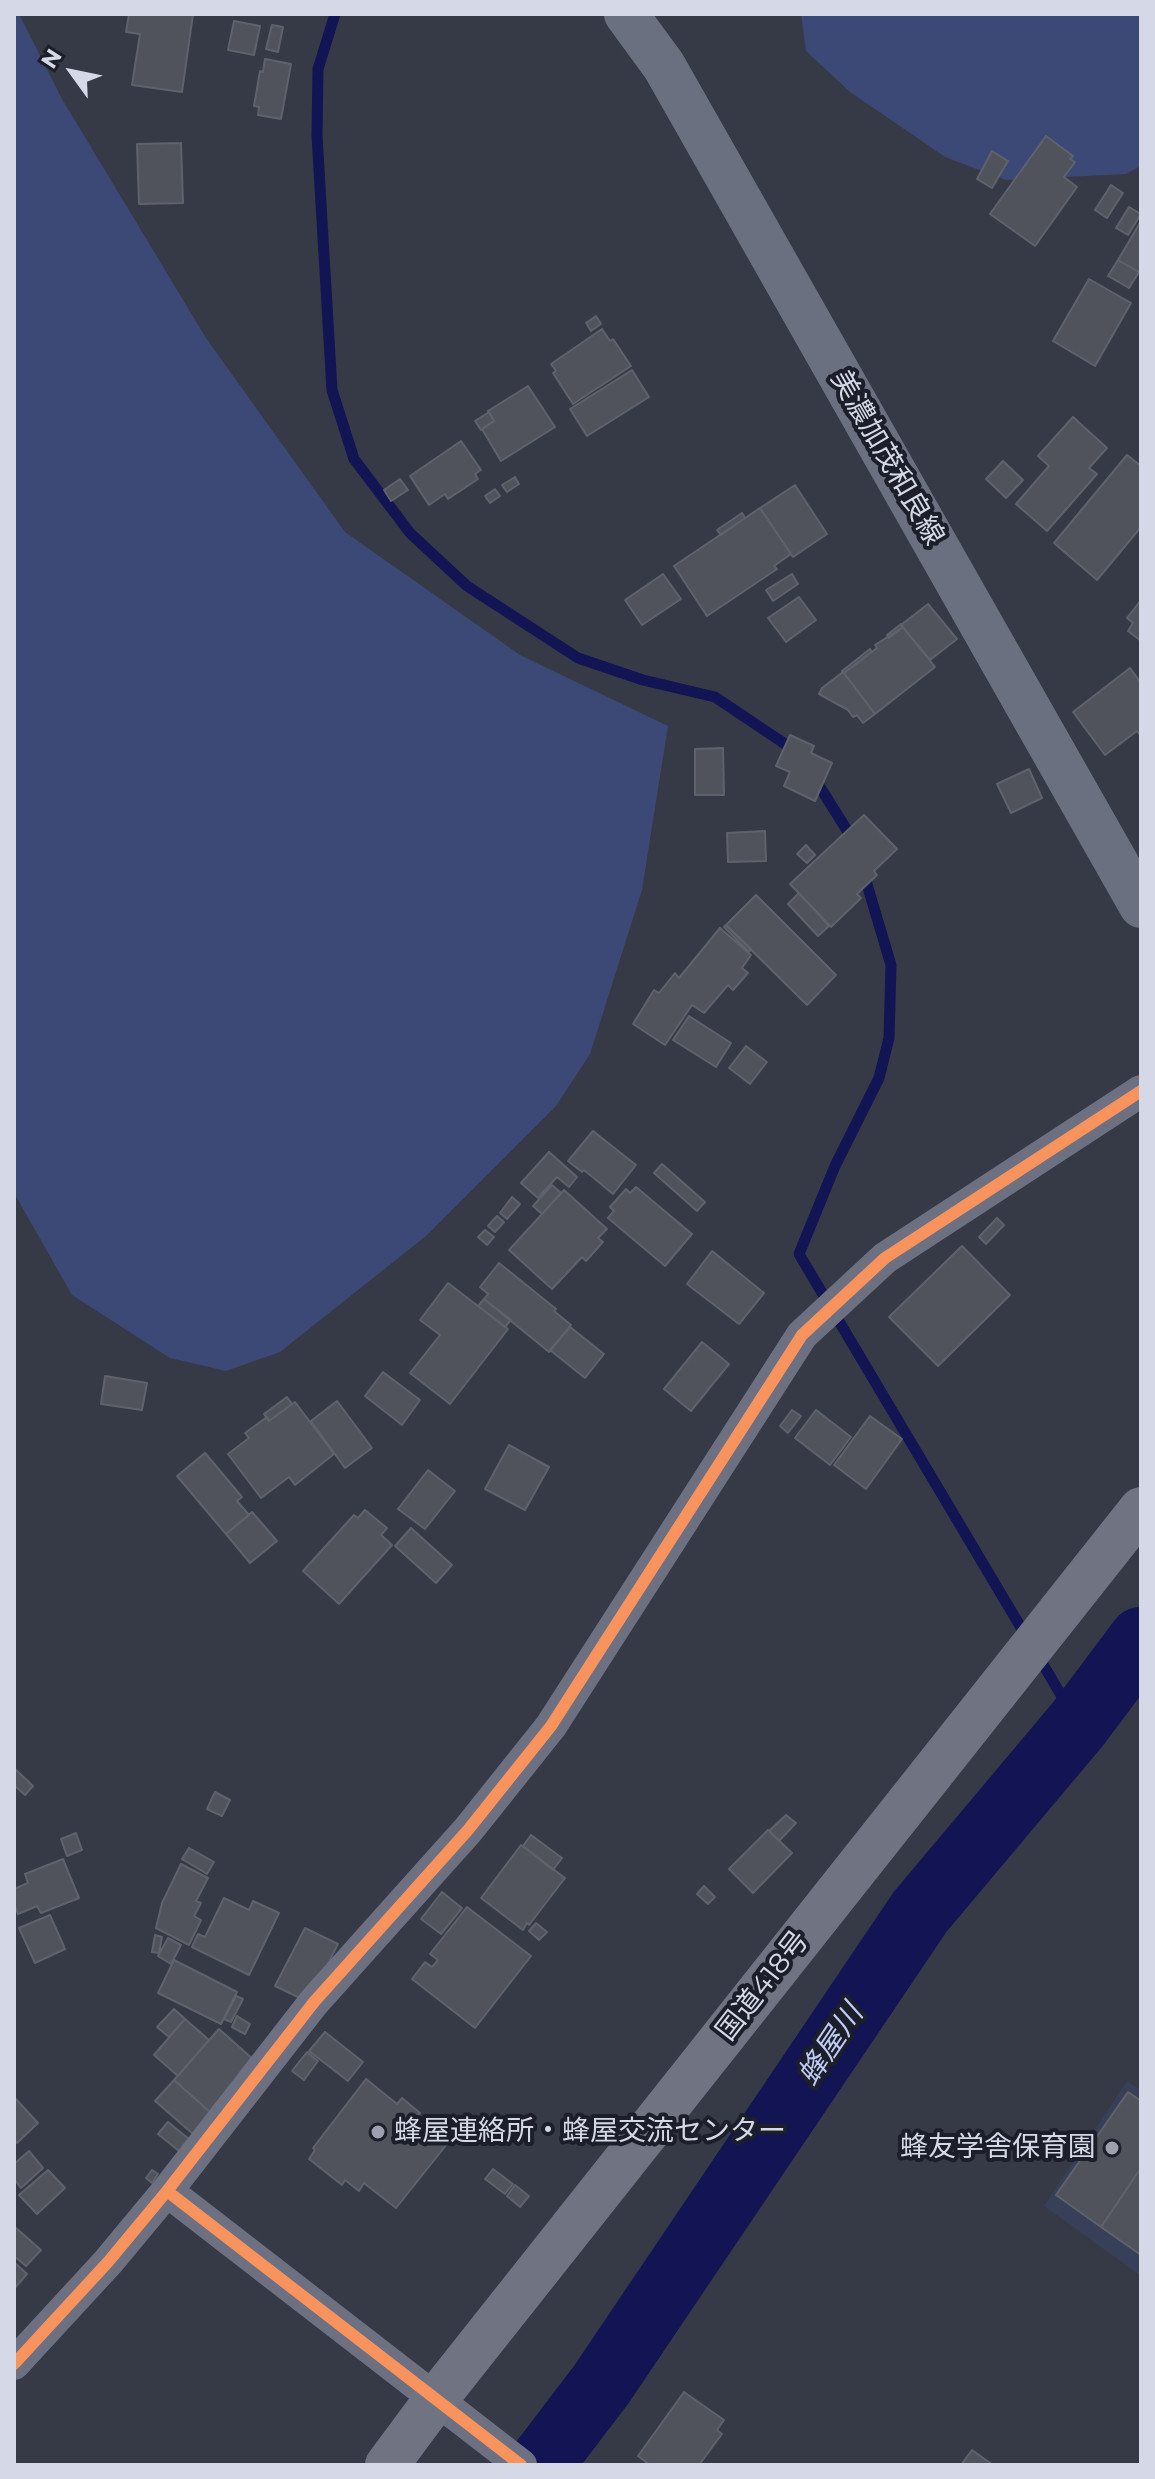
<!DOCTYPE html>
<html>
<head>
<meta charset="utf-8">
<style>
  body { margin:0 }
  #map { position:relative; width:1155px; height:2479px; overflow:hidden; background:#363a46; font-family:Montserrat,sans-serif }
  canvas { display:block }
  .frame { position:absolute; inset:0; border:16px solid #d5d9e7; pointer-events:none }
  .north { position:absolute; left:32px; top:32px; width:80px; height:80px; -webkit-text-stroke:6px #1c1f29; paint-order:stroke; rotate:303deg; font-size:22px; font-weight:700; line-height:32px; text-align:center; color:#d5d9e7 }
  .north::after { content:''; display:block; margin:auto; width:28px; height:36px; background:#d5d9e7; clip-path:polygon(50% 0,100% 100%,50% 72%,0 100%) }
</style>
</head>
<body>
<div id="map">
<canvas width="1155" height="2479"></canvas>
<div class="frame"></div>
<div class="north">N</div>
</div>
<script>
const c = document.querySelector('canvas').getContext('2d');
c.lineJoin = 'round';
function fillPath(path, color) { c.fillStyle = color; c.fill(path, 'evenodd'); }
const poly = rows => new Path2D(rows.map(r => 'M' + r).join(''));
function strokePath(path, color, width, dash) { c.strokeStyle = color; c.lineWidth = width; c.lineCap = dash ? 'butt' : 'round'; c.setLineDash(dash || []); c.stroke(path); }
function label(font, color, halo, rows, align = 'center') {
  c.font = font + ' Montserrat,"Noto Sans JP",sans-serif'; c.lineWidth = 8; c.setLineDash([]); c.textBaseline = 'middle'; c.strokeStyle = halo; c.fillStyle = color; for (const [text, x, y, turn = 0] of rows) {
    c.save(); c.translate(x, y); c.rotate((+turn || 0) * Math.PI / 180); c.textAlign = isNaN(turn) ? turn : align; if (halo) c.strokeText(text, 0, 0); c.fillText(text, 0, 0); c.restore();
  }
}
fillPath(poly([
  [1127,2081,1141,2090,1141,2276,1044,2206]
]), '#383f58');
fillPath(poly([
  [14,14,19,14,62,99,206,338,345,532,520,655,668,726,642,890,590,1054,556,1106,426,1236,280,1352,226,1371,170,1358,72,1295,14,1193],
  [801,14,1141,14,1141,166,1126,174,1006,180,945,157,850,92,806,51]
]), '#3c4875');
strokePath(poly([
  [335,14,318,69,317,136,332,390,354,459,410,533,467,586,578,658,643,680,715,697,797,752],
  [813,776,855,843],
  [863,871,891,965,889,1038,879,1078,835,1166,799,1254,1026,1636],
  [1037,1654,1078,1724]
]), '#121454', 11);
strokePath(poly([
  [540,2465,601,2385,920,1912,1078,1724,1141,1640]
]), '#121454', 66);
const building = poly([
  [129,14,193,14,182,92,132,85,140,34,126,32,129,14],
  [234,21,260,26,254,55,228,50,234,21],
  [272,25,283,27,278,52,266,49,272,25],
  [265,59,291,64,281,119,258,115,259,107,254,106,260,71,263,72,265,59],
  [1046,136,1073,156,1070,159,1075,162,1064,177,1077,187,1035,246,990,214,1046,136],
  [181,143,183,203,139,204,137,144,181,143],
  [992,151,1008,161,992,188,977,179,992,151],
  [1111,185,1123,193,1107,218,1095,210,1111,185],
  [1129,207,1141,214,1128,235,1116,228,1129,207],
  [1141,221,1141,273,1118,260,1141,221],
  [1118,260,1139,272,1129,288,1108,276,1118,260],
  [1089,279,1131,303,1095,366,1053,341,1089,279],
  [596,316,601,324,591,331,586,323,596,316],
  [602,329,610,341,613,339,631,366,573,404,553,373,556,371,551,364,602,329],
  [632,370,649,397,587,436,570,409,632,370],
  [528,386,555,427,501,461,482,429,494,421,488,411,528,386],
  [489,412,494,421,481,430,475,421,489,412],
  [1073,417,1107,448,1089,468,1097,474,1047,531,1016,504,1049,466,1038,456,1073,417],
  [461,441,481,470,475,474,478,479,448,499,445,494,429,505,410,476,461,441],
  [1127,455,1141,466,1141,527,1097,580,1054,543,1127,455],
  [1003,461,1023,480,1006,498,986,479,1003,461],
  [515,477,519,484,507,492,502,485,515,477],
  [400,479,408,490,391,501,384,490,400,479],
  [795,485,827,534,793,557,760,508,795,485],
  [495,489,500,496,490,503,485,496,495,489],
  [760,508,791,554,774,566,777,569,707,616,674,566,760,508],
  [742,513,745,518,721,535,717,530,742,513],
  [663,574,681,599,642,625,625,600,663,574],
  [792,574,798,584,773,601,766,590,792,574],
  [799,597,816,620,786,642,768,618,799,597],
  [1141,600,1141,641,1128,631,1133,623,1127,618,1141,600],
  [928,604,957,639,930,660,901,625,928,604],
  [901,624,903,627,889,638,887,635,901,624],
  [903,627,935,667,875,714,844,673,877,648,875,645,903,627],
  [870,649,872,652,844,673,842,671,870,649],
  [1130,668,1141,683,1141,736,1137,731,1105,755,1073,712,1130,668],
  [843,672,875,714,863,723,857,715,853,717,848,710,819,694,822,688,843,672],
  [790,735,814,746,811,753,832,763,815,801,784,786,790,772,776,766,790,735],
  [723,748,724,795,695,795,695,749,723,748],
  [1029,769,1042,798,1011,813,997,784,1029,769],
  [864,815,897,849,874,871,877,875,857,894,861,898,831,927,790,884,864,815],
  [765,831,766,861,728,862,727,833,765,831],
  [806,845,815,855,807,863,797,854,806,845],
  [799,893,829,926,818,936,788,904,799,893],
  [756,895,836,975,807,1005,726,925,756,895],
  [726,925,751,949,749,952,724,927,726,925],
  [720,928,751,955,742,968,748,973,733,990,728,985,704,1013,692,1005,665,1045,633,1024,654,990,659,993,675,973,679,978,720,928],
  [689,1016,731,1043,716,1067,673,1040,689,1016],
  [746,1046,767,1062,750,1084,729,1068,746,1046],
  [593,1131,636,1165,613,1194,584,1170,582,1172,568,1161,593,1131],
  [549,1152,577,1177,569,1187,557,1177,538,1198,521,1183,549,1152],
  [662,1164,705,1202,697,1211,654,1173,662,1164],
  [552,1185,561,1193,542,1214,533,1206,552,1185],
  [636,1187,692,1234,665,1266,608,1218,614,1211,610,1207,626,1189,630,1193,636,1187],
  [564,1190,607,1229,598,1238,603,1242,586,1261,582,1257,552,1289,509,1250,564,1190],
  [512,1197,520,1204,507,1219,500,1213,512,1197],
  [497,1216,504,1222,495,1232,488,1226,497,1216],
  [997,1218,1004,1225,986,1244,979,1237,997,1218],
  [485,1230,494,1237,487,1245,478,1237,485,1230],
  [962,1246,1010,1295,938,1366,889,1317,962,1246],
  [712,1251,764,1293,739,1324,687,1284,712,1251],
  [499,1263,556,1309,554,1311,571,1325,549,1352,484,1299,488,1294,480,1287,499,1263],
  [448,1283,508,1329,450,1404,410,1373,440,1335,420,1320,448,1283],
  [484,1299,511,1320,505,1327,478,1306,484,1299],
  [570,1327,604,1354,585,1378,550,1350,570,1327],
  [702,1342,729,1364,691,1411,664,1389,702,1342],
  [383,1372,420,1400,402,1425,365,1396,383,1372],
  [105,1376,147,1383,142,1410,101,1404,105,1376],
  [287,1397,292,1404,269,1421,264,1414,287,1397],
  [337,1401,372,1448,345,1468,311,1421,337,1401],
  [295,1402,334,1454,295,1485,289,1477,261,1498,228,1454,249,1438,245,1433,267,1417,269,1421,295,1402],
  [792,1410,801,1416,788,1433,780,1426,792,1410],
  [816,1410,851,1437,830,1465,795,1438,816,1410],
  [870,1416,902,1439,866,1489,834,1465,870,1416],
  [509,1445,549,1467,525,1510,485,1489,509,1445],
  [205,1453,242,1497,237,1501,249,1515,226,1534,177,1476,205,1453],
  [428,1470,455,1491,425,1529,398,1509,428,1470],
  [365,1510,387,1528,381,1535,392,1545,339,1604,303,1571,354,1515,358,1518,365,1510],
  [252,1512,277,1541,250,1563,226,1534,252,1512],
  [411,1528,452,1565,436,1583,395,1546,411,1528],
  [15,1769,33,1786,25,1795,14,1785,15,1769],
  [215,1792,230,1800,222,1816,207,1809,215,1792],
  [786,1815,796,1823,779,1841,769,1831,786,1815],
  [768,1830,792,1853,753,1893,729,1869,768,1830],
  [76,1833,82,1850,67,1856,61,1839,76,1833],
  [531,1835,562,1858,553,1870,523,1846,531,1835],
  [521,1845,565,1878,529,1925,527,1923,523,1930,481,1898,521,1845],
  [189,1848,214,1862,207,1874,182,1859,189,1848],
  [63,1859,79,1898,41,1913,37,1906,18,1914,14,1904,14,1889,28,1883,25,1874,63,1859],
  [181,1864,208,1878,196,1901,201,1903,194,1916,201,1920,189,1945,156,1928,162,1903,181,1864],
  [704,1886,715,1897,708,1904,697,1894,704,1886],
  [442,1892,462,1908,441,1934,421,1919,442,1892],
  [224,1898,249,1910,253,1901,279,1913,249,1975,192,1947,198,1934,205,1937,224,1898],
  [467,1907,531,1956,475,2028,412,1979,425,1962,432,1967,438,1960,430,1954,467,1907],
  [50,1915,65,1949,35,1963,19,1928,50,1915],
  [536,1923,547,1932,539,1940,529,1931,536,1923],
  [305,1928,338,1944,321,1977,302,1999,275,1986,305,1928],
  [155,1935,162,1937,159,1953,152,1952,155,1935],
  [168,1938,181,1945,171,1964,158,1956,168,1938],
  [174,1960,237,1992,221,2024,158,1993,174,1960],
  [236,1996,243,1999,231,2022,224,2019,236,1996],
  [174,2009,185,2019,169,2037,157,2027,174,2009],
  [237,2016,250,2024,245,2034,232,2027,237,2016],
  [185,2019,209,2040,178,2076,154,2055,185,2019],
  [219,2029,255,2061,210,2112,174,2080,219,2029],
  [325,2032,363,2062,348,2081,309,2051,325,2032],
  [307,2052,318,2061,304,2080,292,2071,307,2052],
  [366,2079,397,2104,402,2098,420,2113,415,2119,447,2144,396,2208,364,2183,359,2191,345,2180,342,2185,309,2159,315,2150,313,2148,366,2079],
  [174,2080,211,2113,193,2134,155,2101,174,2080],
  [1128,2092,1141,2101,1141,2168,1101,2227,1056,2195,1128,2092],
  [14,2097,38,2123,17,2143,14,2139,14,2097],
  [168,2122,189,2139,179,2151,158,2134,168,2122],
  [29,2151,43,2168,21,2188,14,2179,14,2164,29,2151],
  [1141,2168,1141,2255,1101,2227,1141,2168],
  [493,2169,513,2184,505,2194,485,2179,493,2169],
  [48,2170,65,2188,37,2214,19,2195,48,2170],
  [152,2170,158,2174,152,2183,146,2178,152,2170],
  [515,2185,529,2196,520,2207,507,2196,515,2185],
  [16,2228,41,2250,26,2266,14,2256,14,2231,16,2228],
  [14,2262,27,2274,14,2289,14,2262],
  [684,2392,724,2420,717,2430,722,2434,699,2465,650,2465,638,2456,684,2392],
  [972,2450,993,2465,961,2465,972,2450]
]);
fillPath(building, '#50535c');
strokePath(building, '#5e626c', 2);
strokePath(poly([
  [167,2191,521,2465],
  [14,2364,108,2262,167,2191,314,2002,468,1830,551,1726,802,1335,885,1258,1141,1091]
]), '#6c7081', 32);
strokePath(poly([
  [626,14,664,66,1141,906]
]), '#6b7080', 44);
strokePath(poly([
  [387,2465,436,2399,1141,1509]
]), '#707482', 44);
strokePath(poly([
  [167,2191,521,2465],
  [14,2364,108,2262,167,2191,314,2002,468,1830,551,1726,802,1335,885,1258,1141,1091]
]), '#f8935d', 12);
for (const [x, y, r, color] of [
  [378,2132,8,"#9da1af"],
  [1112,2148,8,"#9da1af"]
]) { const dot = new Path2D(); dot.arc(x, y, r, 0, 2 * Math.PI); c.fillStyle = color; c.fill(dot); strokePath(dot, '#1c1f29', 3); }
label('28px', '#d5d9e7', '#1c1f29', [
  ["美濃加茂和良線",887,458,60],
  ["国道418号",763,1986,-52]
]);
label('28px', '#d5d9e7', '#1c1f29', [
  ["蜂屋連絡所・蜂屋交流センター",394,2132],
  ["蜂友学舎保育園",1096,2148,"right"]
], 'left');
label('italic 30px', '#becbf5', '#1c1f29', [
  ["蜂屋川",831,2045,-56]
]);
</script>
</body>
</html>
